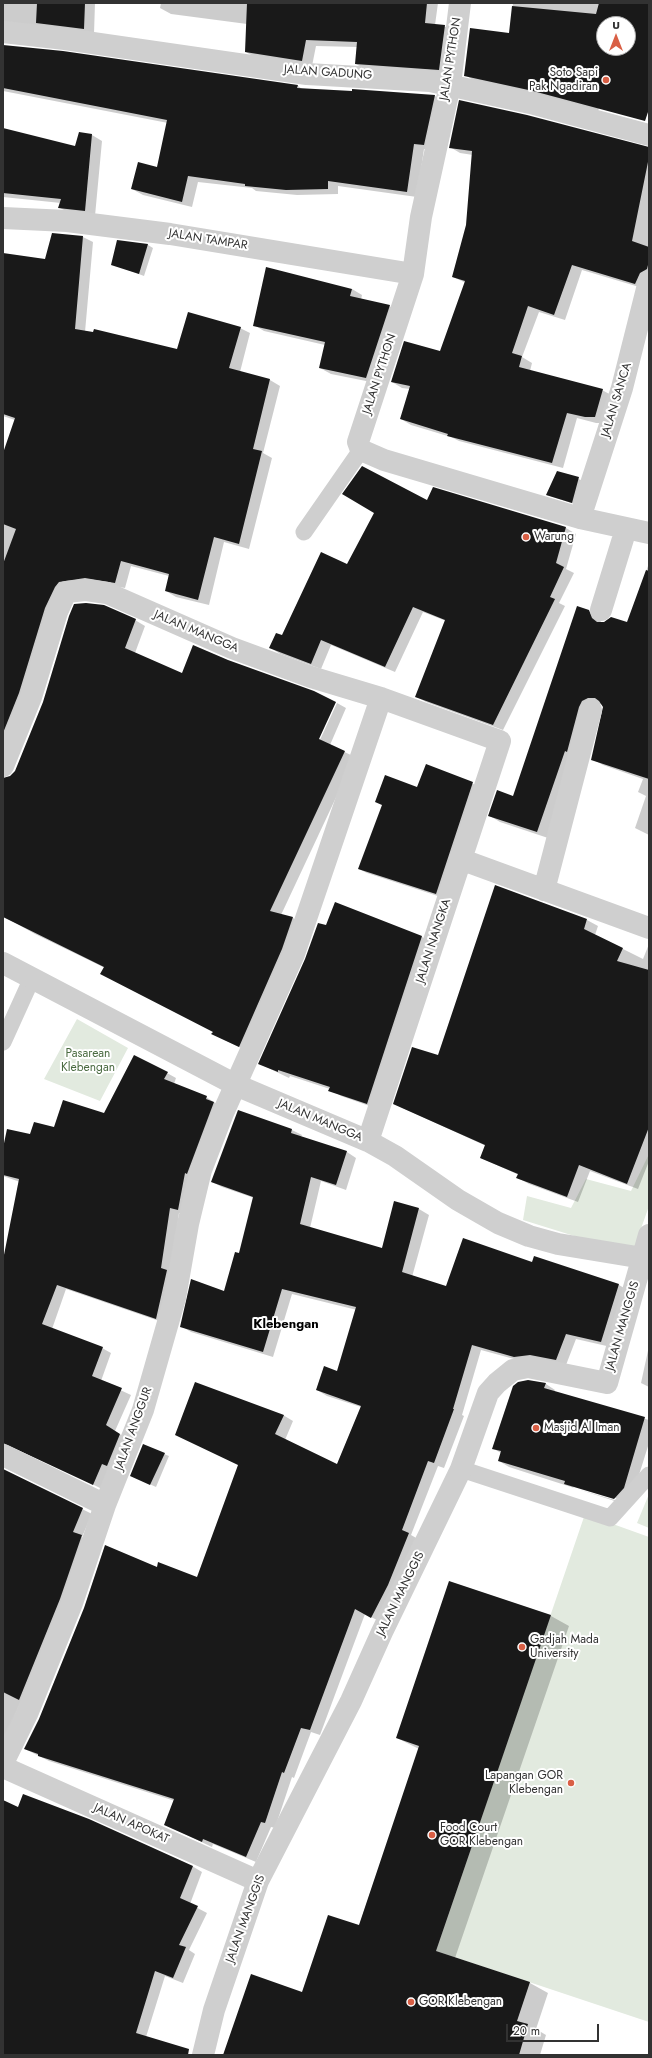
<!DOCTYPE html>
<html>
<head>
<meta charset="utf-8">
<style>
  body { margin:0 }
  #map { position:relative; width:652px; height:2058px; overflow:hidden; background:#fff; font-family:Jost,sans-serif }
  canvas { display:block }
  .frame { position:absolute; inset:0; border:4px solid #323232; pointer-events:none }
  .north { position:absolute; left:596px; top:16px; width:40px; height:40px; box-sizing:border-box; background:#fff; border:1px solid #adadad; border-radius:50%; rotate:0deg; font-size:11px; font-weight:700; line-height:16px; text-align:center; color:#323232 }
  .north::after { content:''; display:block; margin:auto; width:14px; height:18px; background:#d95f45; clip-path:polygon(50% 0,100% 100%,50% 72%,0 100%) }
  .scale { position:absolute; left:506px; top:2024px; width:93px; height:18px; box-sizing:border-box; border:2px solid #323232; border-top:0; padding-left:5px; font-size:12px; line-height:14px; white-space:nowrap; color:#323232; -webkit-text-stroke:3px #fff; paint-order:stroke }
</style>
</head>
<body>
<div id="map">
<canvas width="652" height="2058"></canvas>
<div class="frame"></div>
<div class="north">U</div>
<div class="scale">20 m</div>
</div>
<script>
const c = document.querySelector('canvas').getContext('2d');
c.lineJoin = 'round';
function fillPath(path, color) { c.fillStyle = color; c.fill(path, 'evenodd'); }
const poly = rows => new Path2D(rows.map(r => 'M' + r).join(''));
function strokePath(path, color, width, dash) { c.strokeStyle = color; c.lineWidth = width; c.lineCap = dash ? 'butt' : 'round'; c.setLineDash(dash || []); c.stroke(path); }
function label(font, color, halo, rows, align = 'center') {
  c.font = font + ' Jost,sans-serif'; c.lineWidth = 4; c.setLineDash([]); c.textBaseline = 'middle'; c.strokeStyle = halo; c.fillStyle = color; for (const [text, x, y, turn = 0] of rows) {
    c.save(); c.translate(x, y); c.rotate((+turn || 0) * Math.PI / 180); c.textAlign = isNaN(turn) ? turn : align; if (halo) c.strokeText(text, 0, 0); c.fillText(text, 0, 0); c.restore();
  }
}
fillPath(poly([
  [77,1019,128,1048,100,1101,44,1079],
  [649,1154,649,1206,632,1254,523,1220,527,1196,571,1208,586,1179,631,1191],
  [649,1494,649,1528,637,1523],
  [585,1514,649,1537,649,2022,436,1951]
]), '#e2eadf');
fillPath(poly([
  [3,3,95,3,94,34,3,31],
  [161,3,438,3,435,25,444,26,455,32,449,76,366,70,356,64,357,47,316,46,312,66,256,58,246,52,247,24,171,14,160,8],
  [513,3,621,3,649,12,649,106,604,93,598,111,475,81,465,75,510,34],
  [604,24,628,24,628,48,604,48],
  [3,46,298,86,302,89,435,96,445,102,434,150,424,149,417,197,338,186,338,194,297,195,256,191,252,188,198,182,192,207,143,195,132,189,157,168,168,123,3,91],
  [3,129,76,147,92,135,102,141,95,216,70,213,60,208,61,203,3,197],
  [450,147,649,149,649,281,646,289,582,270,565,320,539,312,522,357,532,363,530,371,602,390,613,396,606,423,596,423,577,418,563,468,459,441,451,437,411,425,401,419,410,389,402,388,392,382,441,352,466,283,453,277,467,225,473,155,460,153],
  [83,237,93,242,85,332,177,350,240,328,250,333,240,372,270,380,280,386,263,453,272,458,249,549,224,542,209,605,176,597,166,591,169,576,131,566,125,588,96,583,76,585,3,767,3,456,15,420,3,416,3,254,45,260],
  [118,241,148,245,153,248,144,276,112,264],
  [352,289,362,295,361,300,389,306,400,312,376,383,331,374,320,368,325,345,264,331,254,325],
  [557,472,584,481,577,505,547,495],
  [428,501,566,528,576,534,566,569,574,573,559,603,565,606,503,730,426,702,417,697,446,621,423,612,395,672,331,645,321,669,280,654,271,648,348,565],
  [649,563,649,835,635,828,646,796,638,792,643,779,603,765,592,759,604,707,602,704,599,704,548,838,500,822,490,816,514,797,588,611,600,617,601,623,628,624],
  [135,620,145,626,135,653,318,744,337,703,346,708,330,745,355,757,281,915,293,918,303,924,249,1052,213,1034,214,1032,105,968,35,934,3,916,3,779,11,777],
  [426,766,481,787,444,898,367,873,359,869,418,789],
  [335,903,422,937,433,944,378,1109,341,1096,330,1089,290,1076,289,1078,260,1064,327,927],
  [587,920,598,926,595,935,643,959,649,944,649,1161,638,1189,590,1171,578,1202,529,1184,518,1178,519,1175,481,1158,486,1146,394,1104,439,1056],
  [167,1073,176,1078,174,1084,206,1097,223,1108,187,1214,179,1213,165,1323,66,1289,52,1329,102,1348,111,1353,101,1381,131,1395,115,1431,129,1440,102,1489,19,1448,13,1447,3,1453,3,1266,20,1182,3,1176,3,1152,31,1135,105,1114],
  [239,1111,292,1130,302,1135,301,1137,347,1152,356,1158,346,1190,321,1181,310,1228,382,1249,395,1203,419,1209,429,1215,412,1277,447,1287,533,1263,535,1258,619,1285,629,1291,611,1347,576,1339,566,1365,525,1362,481,1350,462,1415,464,1416,444,1468,438,1466,411,1535,418,1539,381,1622,365,1614,320,1735,311,1732,294,1778,292,1777,275,1828,271,1827,256,1862,213,1844,212,1847,166,1825,175,1801,49,1761,25,1749,157,1568,197,1578,283,1415,293,1421,285,1440,337,1465,361,1407,327,1396,317,1390,338,1372,357,1310,292,1294,273,1357,191,1332,181,1326,225,1292,240,1254,254,1198,222,1187,212,1182],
  [649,1346,649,1387,641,1383],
  [528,1381,546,1384,555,1390,554,1392,649,1420,649,1443,633,1494,624,1504,509,1467,499,1461,501,1453,494,1449],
  [571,1484,619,1499,618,1501,574,1488],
  [164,1454,169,1456,156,1487,136,1478],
  [3,1469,92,1514,82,1537,90,1542,3,1743],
  [450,1583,551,1616,569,1626,455,1958,530,1983,548,1993,536,2029,546,2035,540,2055,224,2055,302,1993,359,1926,419,1749,397,1738],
  [19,1808,192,1866,202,1872,190,1904,207,1913,189,1950,195,1954,183,1983,165,1976,146,2037,183,2055,3,2055,3,1814]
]), '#0003');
fillPath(poly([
  [37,3,85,3,84,29,36,23],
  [247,3,427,3,425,23,445,25,439,70,355,64,357,42,306,40,302,61,245,52],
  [599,3,649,3,649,109,645,121,533,91,464,76,470,28,509,33,512,6,596,14],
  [604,24,628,24,628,48,604,48],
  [3,45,63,51,298,85,297,88,352,91,352,89,435,95,424,145,414,144,407,192,328,181,328,189,286,190,245,186,245,184,188,176,182,202,131,189,138,162,157,167,167,120,3,88],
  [459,100,527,115,649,147,649,157,632,241,649,247,649,261,647,269,640,273,635,284,572,265,554,315,528,306,512,353,522,356,519,367,603,389,595,417,585,417,567,413,552,463,447,436,448,434,400,419,410,386,391,382,404,341,440,351,465,281,452,277,466,225,472,151,449,148],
  [3,128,75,146,79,132,92,134,85,211,58,208,61,199,3,193],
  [52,233,83,236,75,329,93,332,94,329,177,349,188,312,241,327,229,368,270,379,253,449,262,451,239,544,214,537,198,600,165,591,169,574,121,561,115,583,85,578,59,582,55,587,45,608,19,693,3,733,3,564,16,529,3,524,3,453,15,418,3,414,3,253,45,259],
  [117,240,148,244,139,274,111,265],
  [266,267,352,289,350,296,390,305,366,378,319,368,325,342,253,326],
  [362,466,427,500,433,487,566,527,556,563,564,567,550,597,555,599,493,725,415,697,445,620,413,607,385,667,321,640,311,664,269,648,276,633,282,635,321,552,347,564,374,513,342,494],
  [557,471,579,477,572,503,546,495],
  [646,570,649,571,649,779,591,760,603,707,599,701,595,698,588,698,582,701,579,707,567,752,565,751,537,832,488,816,497,790,513,796,577,606,589,610,592,618,597,622,604,622,611,617,627,622],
  [86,603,104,605,136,619,125,648,182,673,193,645,228,660,314,691,336,702,319,739,345,751,270,911,293,917,282,949,239,1047,211,1034,213,1032,100,974,104,967,3,917,3,778,10,776,15,771,43,702,69,616,74,604],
  [426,764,473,782,436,894,358,869,382,805,375,802,385,775,417,787],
  [495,885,587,919,584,929,623,948,617,961,649,970,649,1127,627,1184,579,1165,567,1197,516,1178,518,1174,480,1158,485,1145,393,1104,412,1047,438,1055],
  [335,902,422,936,367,1104,328,1091,330,1087,278,1070,278,1072,258,1064,305,959,318,923,326,925],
  [134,1055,168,1072,164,1079,207,1096,206,1099,214,1102,187,1174,185,1173,178,1210,170,1208,161,1268,167,1270,156,1319,57,1285,42,1324,103,1347,92,1376,122,1388,106,1425,120,1434,107,1466,102,1464,93,1485,3,1443,3,1260,19,1179,3,1175,3,1148,7,1129,30,1134,34,1122,54,1127,63,1100,104,1113],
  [238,1110,292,1129,291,1133,347,1151,336,1185,311,1177,300,1224,382,1248,394,1201,419,1208,402,1272,446,1286,463,1238,532,1262,534,1256,619,1284,601,1342,566,1334,556,1360,530,1355,514,1357,472,1345,453,1409,454,1409,434,1463,428,1461,402,1530,409,1533,388,1585,371,1618,355,1609,310,1730,301,1728,284,1773,282,1772,265,1823,261,1822,246,1857,203,1839,202,1842,164,1825,174,1799,38,1756,38,1754,24,1749,39,1719,84,1608,105,1545,157,1567,158,1562,197,1577,238,1465,175,1435,195,1382,284,1415,275,1434,337,1464,361,1406,316,1390,324,1366,337,1371,356,1307,282,1289,263,1352,180,1327,191,1279,224,1291,235,1252,239,1253,253,1197,211,1182],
  [528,1380,546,1383,544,1388,645,1417,624,1488,614,1499,564,1484,565,1481,498,1461,501,1451,492,1449,513,1386,518,1382],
  [143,1444,165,1453,150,1485,130,1476],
  [3,1469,83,1508,73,1532,82,1535,60,1599,19,1700,3,1692],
  [449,1581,551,1615,436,1951,530,1982,517,2021,528,2024,519,2055,223,2055,251,1974,302,1992,328,1915,359,1925,419,1746,396,1738],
  [23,1794,89,1819,193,1866,180,1898,198,1906,179,1945,186,1947,173,1978,155,1971,136,2033,189,2049,188,2055,3,2055,3,1800,18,1807]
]), '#191919');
strokePath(poly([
  [304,532,361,450],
  [3,1042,32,978],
  [461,1469,610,1518,649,1475]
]), '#cfcfcf', 17);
strokePath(poly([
  [460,3,450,85,421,217,413,274,358,442,361,450,384,460,580,518,649,533],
  [3,32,65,39,307,74,430,81,530,103,649,135],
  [3,218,67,221,170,234,413,274],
  [580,518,622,388,649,281],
  [601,610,626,529],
  [3,766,31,697,57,612,66,592,86,590,107,593,232,648,311,677,381,698,500,741,368,1141],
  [460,859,649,928],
  [544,890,591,710],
  [3,963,236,1085,368,1141,395,1156,458,1200,498,1223,529,1236,558,1244,649,1259],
  [3,1455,105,1505],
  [3,1763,27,1714,72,1603,105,1505,143,1410,175,1298,188,1224,201,1170,223,1113,294,954,381,698],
  [3,1767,258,1881],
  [203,2055,214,2010,258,1881,351,1701,382,1632,461,1469,488,1393,497,1383,513,1370,528,1367,607,1383,649,1235]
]), '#cfcfcf', 22);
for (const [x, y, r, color] of [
  [606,80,4,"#d95f45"],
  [526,537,4,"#d95f45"],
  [536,1428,4,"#d95f45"],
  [522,1647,4,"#d95f45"],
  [571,1783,4,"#d95f45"],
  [432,1835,4,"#d95f45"],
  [411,2002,4,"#d95f45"]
]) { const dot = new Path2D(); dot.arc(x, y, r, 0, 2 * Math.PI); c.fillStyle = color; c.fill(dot); strokePath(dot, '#fff', 1.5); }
label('12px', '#323232', '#fff', [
  ["JALAN PYTHON",451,59,-81],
  ["JALAN GADUNG",328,73,4],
  ["JALAN TAMPAR",208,240,9],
  ["JALAN PYTHON",380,374,-72],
  ["JALAN SANCA",617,400,-73],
  ["JALAN MANGGA",196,632,23],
  ["JALAN NANGKA",434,941,-72],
  ["JALAN MANGGA",320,1121,23],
  ["JALAN MANGGIS",623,1326,-74],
  ["JALAN ANGGUR",134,1429,-70],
  ["JALAN MANGGIS",401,1594,-64],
  ["JALAN APOKAT",131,1824,24],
  ["JALAN MANGGIS",246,1919,-70]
]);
label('12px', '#323232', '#fff', [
  ["Soto Sapi",598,73,"right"],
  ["Pak Ngadiran",598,87,"right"],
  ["Warung",534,537],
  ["Masjid Al Iman",544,1428],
  ["Gadjah Mada",530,1640],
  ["University",530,1654],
  ["Lapangan GOR",563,1776,"right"],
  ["Klebengan",563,1790,"right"],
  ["Food Court",440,1828],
  ["GOR Klebengan",440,1842],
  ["GOR Klebengan",419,2002]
], 'left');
label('12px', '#4b6b42', '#fff', [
  ["Pasarean",88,1054],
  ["Klebengan",88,1068]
]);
label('bold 13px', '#000', '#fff', [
  ["Klebengan",286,1325]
]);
</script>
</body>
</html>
